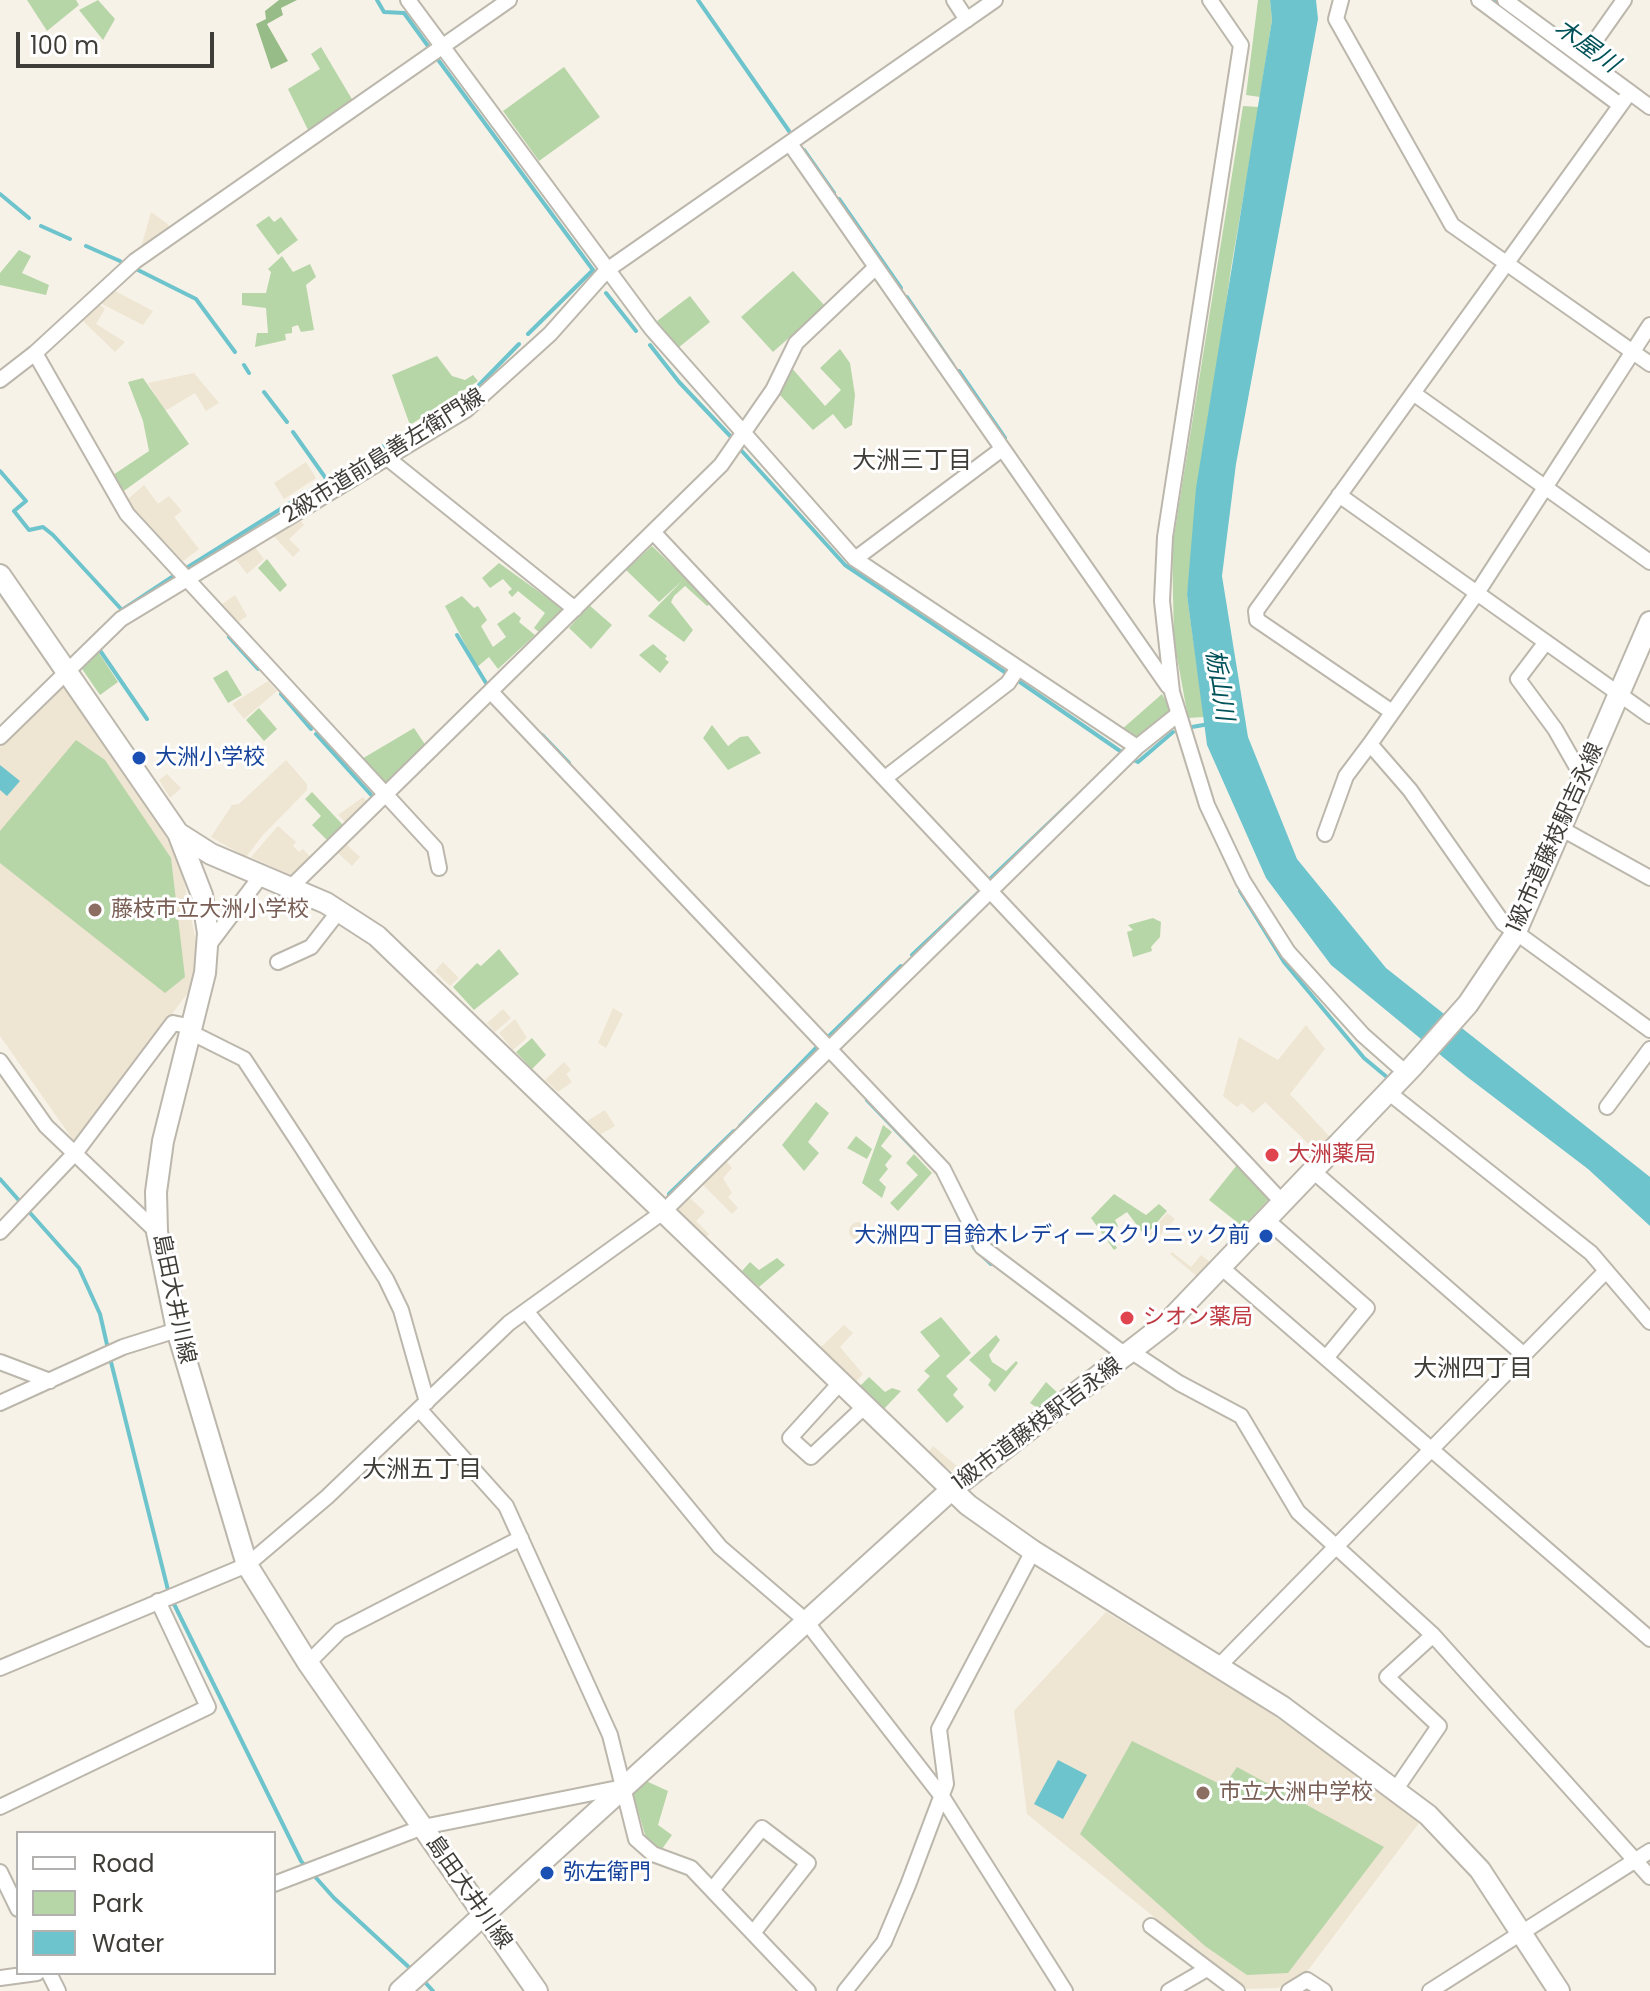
<!DOCTYPE html>
<html>
<head>
<meta charset="utf-8">
<style>
  body { margin:0 }
  #map { position:relative; width:1650px; height:1991px; overflow:hidden; background:#f7f2e7; font-family:Poppins,sans-serif }
  canvas { display:block }
  .legend { position:absolute; left:16px; top:1831px; width:260px; height:144px; box-sizing:border-box; background:#fff; border:2px solid #b2b1af; margin:0; padding:10px 14px; list-style:none; font-size:24px; color:#3f3d38 }
  .legend li { display:flex; align-items:center; gap:16px; height:40px }
  .legend b { width:40px; border:2px solid #b2b1af }
  .scale { position:absolute; left:16px; top:32px; width:198px; height:36px; box-sizing:border-box; border:4px solid #3f3d38; border-top:0; padding-left:10px; font-size:24px; line-height:28px; white-space:nowrap; color:#3f3d38; -webkit-text-stroke:6px #fff; paint-order:stroke }
</style>
</head>
<body>
<div id="map">
<canvas width="1650" height="1991"></canvas>
<ul class="legend">
<li><b style="height:10px;background:#fff"></b>Road</li>
<li><b style="height:22px;background:#b6d6a8"></b>Park</li>
<li><b style="height:22px;background:#6ec4cd"></b>Water</li>
</ul>
<div class="scale">100 m</div>
</div>
<script>
const c = document.querySelector('canvas').getContext('2d');
c.lineJoin = 'round';
function fillPath(path, color) { c.fillStyle = color; c.fill(path, 'evenodd'); }
const poly = rows => new Path2D(rows.map(r => 'M' + r).join(''));
function strokePath(path, color, width, dash) { c.strokeStyle = color; c.lineWidth = width; c.lineCap = dash ? 'butt' : 'round'; c.setLineDash(dash || []); c.stroke(path); }
function label(font, color, halo, rows, align = 'center') {
  c.font = font + ' Poppins,"Noto Sans JP",sans-serif'; c.lineWidth = 6; c.setLineDash([]); c.textBaseline = 'middle'; c.strokeStyle = halo; c.fillStyle = color; for (const [text, x, y, turn = 0] of rows) {
    c.save(); c.translate(x, y); c.rotate((+turn || 0) * Math.PI / 180); c.textAlign = isNaN(turn) ? turn : align; if (halo) c.strokeText(text, 0, 0); c.fillText(text, 0, 0); c.restore();
  }
}
fillPath(poly([
  [151,212,168,224,169,230,140,251],
  [115,291,153,311,143,325,100,303],
  [99,304,105,309,96,324,125,342,115,352,82,320],
  [194,373,219,403,206,411,195,393,165,411,148,383],
  [306,462,316,478,284,499,274,483],
  [144,485,158,504,169,496,182,511,174,517,199,549,183,561,134,509,128,499],
  [299,518,304,525,289,539,300,550,293,557,272,534],
  [254,546,264,559,247,574,234,557],
  [235,595,247,616,237,623,222,604],
  [268,681,277,691,244,719,232,704],
  [66,684,154,814,181,866,198,953,192,987,76,1144,0,1036,0,747],
  [286,760,307,784,307,790,263,835,246,857,211,837,232,805,239,804],
  [167,774,181,788,170,798,159,780],
  [363,797,368,802,346,823,338,815],
  [278,826,296,842,293,846,299,852,303,849,311,858,295,877,251,857],
  [345,843,360,857,352,866,337,852],
  [443,962,459,978,450,986,435,971],
  [613,1008,623,1014,606,1048,598,1043],
  [503,1009,511,1018,495,1032,487,1023],
  [515,1019,527,1038,513,1050,499,1033],
  [1306,1025,1325,1049,1290,1094,1330,1137,1317,1152,1265,1102,1253,1113,1242,1103,1237,1107,1223,1096,1239,1037,1278,1060],
  [564,1062,571,1070,566,1074,572,1082,558,1092,545,1080],
  [605,1110,615,1126,601,1134,587,1121],
  [726,1161,732,1168,723,1178,732,1193,728,1197,738,1208,732,1214,702,1184],
  [690,1198,705,1212,696,1221,709,1234,705,1238,677,1210],
  [1167,1213,1175,1219,1152,1244,1147,1237],
  '849 1231a9 9 0 1 1 18 0a9 9 0 1 1-18 0Z',
  [1172,1252,1191,1267,1201,1255,1211,1263,1199,1278,1170,1254],
  [844,1325,853,1333,840,1347,863,1374,855,1383,820,1348],
  [933,1446,957,1466,952,1471,927,1454],
  [1106,1612,1248,1698,1356,1772,1419,1823,1309,1969,1278,1988,1243,1989,1027,1814,1014,1711]
]), '#eee5d3');
fillPath(poly([
  [27,0,76,0,79,5,47,31],
  [98,0,115,19,103,40,79,10],
  [1258,0,1270,0,1272,20,1260,97,1246,95],
  [321,47,353,101,309,132,288,89,320,69,311,54],
  [564,67,600,117,539,161,503,111],
  [1243,106,1259,107,1231,268,1187,595,1204,717,1188,718,1174,640,1172,548],
  [269,216,274,222,281,217,298,240,278,255,256,225],
  [19,250,31,256,22,273,49,285,46,295,0,285,0,273],
  [282,256,293,272,310,264,316,277,306,285,314,330,301,332,298,325,292,327,292,333,285,334,286,340,255,347,257,333,268,333,266,308,242,305,242,293,266,293,271,272,268,269],
  [793,271,825,306,773,352,741,317],
  [690,296,710,322,678,348,657,321],
  [840,349,850,363,855,395,852,425,845,429,833,414,813,430,778,393,790,366,825,406,841,390,820,368],
  [437,356,452,376,465,380,473,375,478,381,410,425,392,375],
  [143,378,189,444,121,493,113,475,149,451,143,421,128,382],
  [652,546,711,603,707,606,685,586,674,596,671,602,693,630,684,642,648,616,682,581,659,602,626,570],
  [267,559,287,585,280,592,258,568],
  [499,563,563,609,540,633,534,628,545,613,518,591,512,597,508,592,512,589,503,579,490,588,482,578],
  [462,596,474,608,478,606,487,620,481,626,493,647,506,637,497,624,514,612,521,618,519,622,535,635,498,669,489,657,477,667,445,606],
  [589,605,612,625,591,649,569,628],
  [653,644,667,656,665,659,669,662,660,673,639,655],
  [97,650,118,682,100,695,80,666],
  [227,670,242,695,228,703,213,678],
  [1162,694,1169,707,1168,716,1136,740,1121,730],
  [259,708,277,729,264,741,246,720],
  [712,725,728,746,740,737,748,736,761,753,728,770,703,738],
  [414,728,426,746,383,788,360,760],
  [76,740,105,760,171,858,185,977,165,993,0,863,0,831],
  [312,792,343,825,327,840,312,825,321,816,305,799],
  [1153,918,1161,922,1160,937,1151,947,1152,951,1133,957,1127,932,1133,930,1128,925],
  [499,949,519,974,474,1010,453,987,477,963,481,966],
  [532,1038,546,1055,532,1069,516,1052],
  [816,1102,829,1113,808,1142,819,1153,804,1171,782,1145],
  [883,1125,892,1132,881,1146,892,1156,885,1165,888,1169,879,1180,886,1187,882,1198,862,1183],
  [856,1136,872,1149,867,1159,847,1148],
  [914,1154,932,1173,898,1211,890,1203,918,1175,906,1163],
  [1237,1165,1269,1199,1243,1227,1209,1200],
  [1114,1194,1146,1215,1159,1204,1167,1211,1145,1236,1127,1212,1115,1220,1118,1226,1110,1236,1117,1248,1114,1250,1091,1218],
  [777,1258,785,1265,759,1287,742,1271,750,1262,759,1270],
  [941,1317,971,1353,946,1376,958,1389,953,1395,964,1407,947,1423,917,1390,930,1376,924,1371,940,1356,920,1332],
  [996,1335,1000,1340,989,1355,992,1362,1006,1371,1016,1361,1018,1363,995,1392,988,1385,991,1380,969,1360],
  [869,1377,885,1392,892,1388,901,1391,883,1410,859,1387],
  [1046,1382,1059,1394,1039,1409,1030,1403],
  [1132,1741,1224,1786,1237,1767,1384,1847,1288,1973,1247,1975,1205,1946,1080,1834],
  [646,1781,668,1791,658,1825,672,1835,662,1849,654,1848,646,1838,633,1794]
]), '#b6d6a8');
fillPath(poly([
  [279,0,297,0,281,8,283,15,267,24,288,61,271,69,256,24,266,19,265,11]
]), '#98bc87');
fillPath(poly([
  [1270,0,1316,0,1318,19,1236,464,1222,576,1248,737,1297,859,1386,968,1650,1177,1650,1226,1588,1169,1466,1076,1331,965,1266,878,1207,745,1187,595,1196,488,1272,20],
  [0,765,20,781,7,796,0,790],
  [1058,1760,1087,1775,1063,1819,1034,1804]
]), '#6ec4cd');
strokePath(poly([
  [377,0,384,12,404,13,428,46],
  [698,0,789,131],
  [1492,0,1603,81],
  [439,61,593,270,528,334],
  [804,150,834,193],
  [0,194,29,218],
  [839,199,901,288],
  [41,226,70,239],
  [86,246,120,261],
  [136,269,196,299,235,352],
  [606,293,636,331],
  [907,297,953,365],
  [650,345,679,382,733,439],
  [244,365,249,373],
  [959,371,1005,438],
  [479,385,519,344],
  [264,392,287,422],
  [412,429,470,391],
  [740,449,845,565,1009,675],
  [0,471,26,501,14,511,29,530,43,527,53,535,122,610,172,577],
  [341,473,401,435],
  [188,567,327,480,293,432],
  [457,635,486,683],
  [229,637,258,669],
  [99,649,147,719],
  [1017,680,1123,753],
  [281,694,311,729],
  [1192,727,1209,724],
  [316,734,373,797],
  [542,735,569,763],
  [1134,760,1138,762,1173,732],
  [991,878,1070,803],
  [1240,891,1284,962,1364,1058,1388,1078],
  [912,955,979,892],
  [825,1035,827,1038,901,966],
  [867,1100,916,1151],
  [740,1126,816,1048],
  [0,1179,79,1268,100,1314,108,1349],
  [669,1194,734,1131],
  [956,1210,974,1248,991,1264],
  [110,1358,169,1594],
  [173,1602,301,1861,334,1898,413,1971],
  [423,1980,433,1991]
]), '#6ec4cd', 4);
const street = poly([
  [408,0,651,328,855,559,1137,747],
  [954,0,967,20],
  [1210,0,1241,45,1165,537,1162,601,1172,692,1207,805,1243,881,1288,952,1363,1035,1406,1073],
  [1341,0,1336,19,1452,225,1650,364],
  [1479,0,1620,105],
  [1505,0,1650,107],
  [1583,58,1624,0],
  [791,145,1168,686],
  [1650,325,1477,593,1370,744,1410,790,1503,923,1650,1030],
  [35,353,127,514,435,848,439,868],
  [0,380,35,353,135,261,509,0],
  [1413,393,1650,562],
  [386,457,575,609],
  [1339,495,1650,716],
  [654,533,1284,1204],
  [855,559,1002,449],
  [1546,642,1518,679,1555,729,1583,778],
  [492,693,943,1169,982,1247,1128,1357],
  [1392,712,1257,620,1256,611,1630,92],
  [0,737,121,619,466,410,550,334,607,270,995,0],
  [885,778,1008,683,1018,668],
  [1562,829,1650,878],
  [1325,834,1346,776,1370,744],
  [290,888,721,465,773,390,796,343,876,267],
  [208,946,261,876],
  [278,962,311,947,339,911],
  [190,1032,244,1059,303,1149,386,1279,401,1310,427,1402],
  [0,1061,46,1126,157,1232],
  [1388,1092,1591,1253,1650,1322],
  [1607,1107,1650,1049],
  [1313,1171,1524,1355],
  [1268,1221,1367,1308,1326,1358],
  [0,1232,76,1152,173,1023,192,1027],
  [1222,1268,1650,1639],
  [526,1311,720,1547,805,1620,943,1798,1065,1991],
  [1132,1352,1179,1383,1241,1416,1298,1512,1433,1635,1650,1877],
  [0,1362,50,1381],
  [839,1384,790,1438,811,1457,864,1407],
  [0,1403,123,1347,177,1330],
  [419,1409,506,1506,610,1735,636,1839,653,1854,691,1868,808,1991],
  [308,1663,340,1631,521,1538],
  [1220,1665,1606,1271],
  [0,1668,247,1565,327,1497,509,1323,663,1212,1137,747,1177,715],
  [1396,1789,1439,1726,1387,1677,1433,1635],
  [0,1807,208,1707,158,1601],
  [0,1872,18,1909],
  [274,1884,423,1827,623,1787],
  [712,1890,762,1828,808,1863,753,1933],
  [1151,1926,1237,1991],
  [49,1973,58,1991],
  [0,1978,37,1973],
  [845,1991,884,1942,908,1885,946,1784,939,1729,1033,1551],
  [1169,1991,1207,1969],
  [1289,1991,1307,1980,1324,1991],
  [1430,1991,1650,1851]
]);
const secondary = poly([
  [0,575,178,833,202,895,208,933,205,973,163,1141,156,1192,157,1232,177,1330,247,1565,308,1663,537,1991],
  [178,833,211,854,326,903,377,936,968,1505,1033,1551,1283,1707,1428,1815,1480,1870,1559,1991],
  [400,1991,951,1490,1168,1322,1412,1067,1468,1004,1515,934,1650,622]
]);
strokePath(street, '#bcb7ac', 18);
strokePath(secondary, '#bcb7ac', 24);
strokePath(street, '#fff', 14);
strokePath(secondary, '#fff', 20);
for (const [x, y, r, color] of [
  [139,758,8,"#1a4fb4"],
  [95,910,8,"#8d6e63"],
  [1272,1155,8,"#e0444e"],
  [1266,1236,8,"#1a4fb4"],
  [1127,1318,8,"#e0444e"],
  [1203,1793,8,"#8d6e63"],
  [547,1873,8,"#1a4fb4"]
]) { const dot = new Path2D(); dot.arc(x, y, r, 0, 2 * Math.PI); c.fillStyle = color; c.fill(dot); strokePath(dot, '#fff', 3); }
label('22px', '#3f3d38', '#fff', [
  ["2級市道前島善左衛門線",384,457,-32],
  ["1級市道藤枝駅吉永線",1556,838,-66],
  ["島田大井川線",173,1299,78],
  ["1級市道藤枝駅吉永線",1038,1425,-37],
  ["島田大井川線",468,1893,55]
]);
label('22px', '#164399', '#fff', [
  ["大洲小学校",155,758],
  ["大洲四丁目鈴木レディースクリニック前",1250,1236,"right"],
  ["弥左衛門",563,1873]
], 'left');
label('22px', '#785e54', '#fff', [
  ["藤枝市立大洲小学校",111,910],
  ["市立大洲中学校",1219,1793]
], 'left');
label('22px', '#be3a42', '#fff', [
  ["大洲薬局",1288,1155],
  ["シオン薬局",1143,1318]
], 'left');
label('italic 24px', '#005259', '#fff', [
  ["木屋川",1586,47,36],
  ["栃山川",1218,685,81]
]);
label('24px', '#3f3d38', '#fff', [
  ["大洲三丁目",912,462],
  ["大洲四丁目",1473,1370],
  ["大洲五丁目",422,1471]
]);
</script>
</body>
</html>
